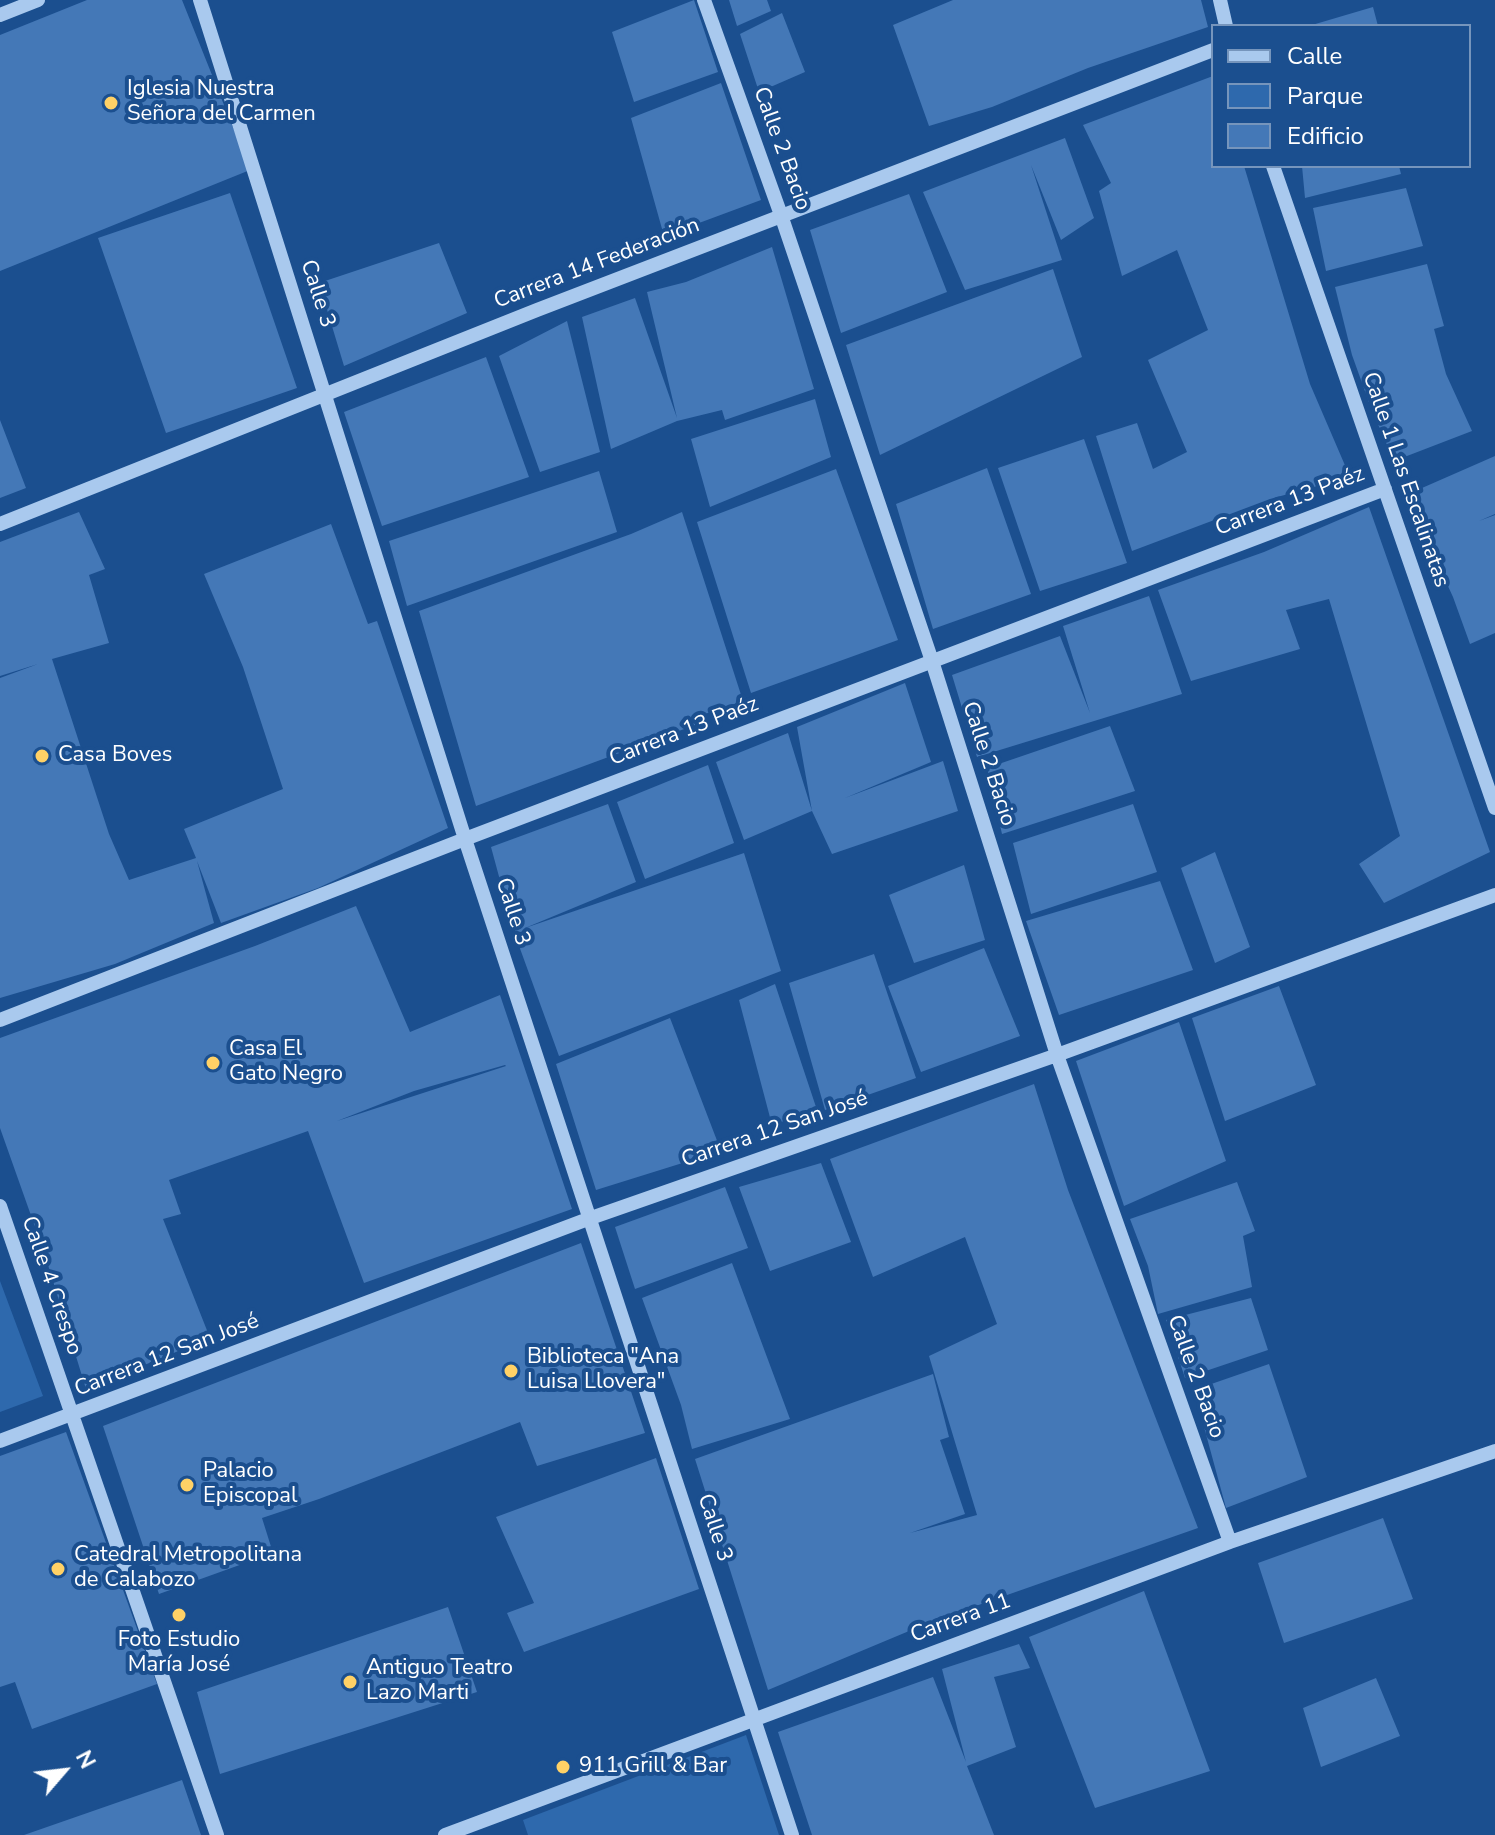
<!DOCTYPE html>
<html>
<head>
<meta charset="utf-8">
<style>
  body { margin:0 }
  #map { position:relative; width:1495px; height:1835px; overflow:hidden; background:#1b4f8f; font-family:"Nunito Sans",sans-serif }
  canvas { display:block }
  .legend { position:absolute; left:1211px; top:24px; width:260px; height:144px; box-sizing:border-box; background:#1b4f8f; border:2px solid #7695bc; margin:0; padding:10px 14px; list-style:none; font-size:24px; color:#fff }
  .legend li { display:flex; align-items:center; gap:16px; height:40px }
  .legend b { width:40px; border:2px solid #7695bc }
  .north { position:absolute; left:24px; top:1731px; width:80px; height:80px; -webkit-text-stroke:6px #1b4f8f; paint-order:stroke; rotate:62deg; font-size:22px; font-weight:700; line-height:32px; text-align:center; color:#fff }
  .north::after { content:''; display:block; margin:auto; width:28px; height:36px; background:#fff; clip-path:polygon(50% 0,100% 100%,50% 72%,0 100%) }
</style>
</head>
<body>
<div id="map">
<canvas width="1495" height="1835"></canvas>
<ul class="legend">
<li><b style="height:10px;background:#a9c9ee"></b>Calle</li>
<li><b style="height:22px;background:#2e69ad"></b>Parque</li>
<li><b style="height:22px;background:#4478b7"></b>Edificio</li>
</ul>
<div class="north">N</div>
</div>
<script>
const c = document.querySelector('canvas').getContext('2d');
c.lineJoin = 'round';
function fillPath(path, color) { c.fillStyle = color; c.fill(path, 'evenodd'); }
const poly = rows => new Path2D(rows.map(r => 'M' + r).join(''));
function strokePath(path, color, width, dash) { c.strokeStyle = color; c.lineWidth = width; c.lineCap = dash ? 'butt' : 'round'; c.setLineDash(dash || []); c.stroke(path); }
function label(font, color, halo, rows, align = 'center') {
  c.font = font + ' "Nunito Sans",sans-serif'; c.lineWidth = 8; c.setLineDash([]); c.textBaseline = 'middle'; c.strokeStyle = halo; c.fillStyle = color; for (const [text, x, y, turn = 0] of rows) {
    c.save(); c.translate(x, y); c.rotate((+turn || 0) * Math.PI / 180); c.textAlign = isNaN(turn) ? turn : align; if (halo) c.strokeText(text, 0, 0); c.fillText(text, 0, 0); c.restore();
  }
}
fillPath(poly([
  [0,1281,43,1396,0,1412],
  [746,1735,779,1835,528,1835,523,1820]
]), '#2e69ad');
fillPath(poly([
  [87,0,182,0,250,170,0,271,0,35],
  [694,0,718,72,634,102,612,32],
  [729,0,767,0,771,11,737,26],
  [953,0,1201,0,1208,27,1088,68,992,107,929,126,893,25],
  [1373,7,1378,26,1312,26,1312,25],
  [782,13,805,72,759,92,740,34],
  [1213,76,1213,166,1244,166,1310,384,1350,477,1270,499,1132,551,1096,436,1137,423,1153,469,1187,452,1148,360,1208,330,1177,250,1122,276,1099,191,1111,183,1083,125],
  [721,83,761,200,664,236,631,118],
  [1065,138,1094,218,1061,240,1031,165,1062,260,965,290,923,192],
  [1302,166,1399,166,1401,174,1305,198],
  [1406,188,1423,246,1326,271,1313,208],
  [230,193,297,388,166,433,98,238],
  [909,194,947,292,841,333,810,230],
  [439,243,467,313,344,366,319,283],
  [772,247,814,389,725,420,722,410,677,421,611,449,582,317,635,298,677,418,647,292,686,282],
  [1427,264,1444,326,1434,329,1446,374,1472,431,1394,461,1371,408,1352,355,1335,287],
  [1053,269,1082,357,880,455,846,345],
  [567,321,600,452,540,472,499,356],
  [486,357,529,477,382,526,344,412],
  [815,399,831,457,710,507,691,439],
  [0,420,26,488,0,498],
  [1084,439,1127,563,1040,591,998,468],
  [1495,456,1495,514,1479,521,1495,515,1495,633,1470,644,1453,597,1406,495],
  [987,468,1031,594,933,629,896,504],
  [836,469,898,640,751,693,697,522],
  [599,471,617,532,407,606,389,541],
  [1369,507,1490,852,1384,903,1359,864,1400,836,1329,599,1286,610,1300,649,1191,681,1158,590,1264,552],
  [79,512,105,569,89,575,109,643,52,659,109,834,129,880,196,858,184,829,283,789,243,667,204,574,331,524,368,624,377,621,448,828,318,888,221,923,197,861,214,923,115,964,0,998,0,678,38,664,0,676,0,542],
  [682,512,743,701,693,718,695,725,476,806,419,611,631,534],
  [1149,596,1182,694,977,757,952,675,1060,636,1090,713,1063,626],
  [905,683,931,762,845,798,943,761,958,811,832,854,812,811,744,840,716,762,788,733,812,811,797,727],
  [1110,726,1135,791,1002,834,987,768],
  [708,765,734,843,645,879,617,802],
  [608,804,636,882,525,928,744,853,781,971,559,1056,514,932,491,847],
  [1133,804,1157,872,1031,914,1013,843],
  [1215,852,1250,947,1215,963,1181,868],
  [964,865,985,940,914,963,889,895],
  [1160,881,1193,970,1059,1015,1026,921],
  [356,906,410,1032,500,995,572,1209,364,1283,308,1131,169,1180,181,1214,163,1219,210,1338,86,1389,45,1255,0,1128,0,1038,255,946],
  [505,1065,506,1066,337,1121,414,1091],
  [984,948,1020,1036,921,1072,888,986],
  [874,954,916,1078,825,1110,789,983],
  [775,984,817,1110,772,1125,739,1000],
  [1279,986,1316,1085,1225,1121,1192,1018],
  [670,1018,721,1151,596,1190,556,1064],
  [1179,1022,1226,1161,1124,1206,1076,1061],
  [1034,1084,1068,1190,1198,1528,933,1621,768,1690,695,1459,933,1374,949,1437,940,1440,965,1514,910,1533,977,1515,929,1356,997,1324,965,1237,873,1277,830,1159],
  [821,1163,851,1242,770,1271,739,1187],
  [1237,1182,1255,1231,1243,1236,1252,1287,1158,1314,1148,1266,1130,1219],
  [725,1187,748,1248,635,1289,615,1227],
  [581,1243,645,1433,537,1466,520,1422,319,1499,262,1518,273,1553,159,1594,103,1426],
  [732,1263,790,1419,692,1449,681,1405,642,1298],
  [1251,1298,1268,1350,1185,1378,1166,1320],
  [1269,1364,1307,1477,1226,1508,1194,1390],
  [66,1432,157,1684,32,1729,15,1682,0,1687,0,1456],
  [656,1458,699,1589,524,1652,507,1613,534,1603,496,1517],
  [1383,1518,1413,1599,1284,1643,1258,1563],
  [1144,1591,1210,1771,1095,1808,1029,1637],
  [448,1607,477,1692,220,1774,197,1692],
  [1019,1644,1030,1668,994,1677,1016,1747,967,1766,994,1835,812,1835,778,1732,933,1677,966,1762,942,1669],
  [1376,1678,1400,1736,1321,1767,1303,1708],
  [182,1780,201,1835,24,1835]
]), '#4478b7');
strokePath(poly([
  [200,0,465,839,792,1835],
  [704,0,781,215,932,661,1057,1055,1230,1542],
  [1220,0,1226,26],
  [0,15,38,0],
  [1273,166,1495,808],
  [0,524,537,310,1213,50],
  [0,1020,465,839,1385,489],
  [0,1206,217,1835],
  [0,1441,588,1219,1057,1055,1495,895],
  [445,1835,1230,1542,1495,1451]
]), '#a9c9ee', 14);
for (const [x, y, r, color] of [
  [111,103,8,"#ffd166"],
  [42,756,8,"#ffd166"],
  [213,1063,8,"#ffd166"],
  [511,1371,8,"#ffd166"],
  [187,1485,8,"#ffd166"],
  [58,1569,8,"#ffd166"],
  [179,1615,8,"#ffd166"],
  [350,1682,8,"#ffd166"],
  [563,1767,8,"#ffd166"]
]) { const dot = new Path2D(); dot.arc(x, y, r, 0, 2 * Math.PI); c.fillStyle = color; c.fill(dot); strokePath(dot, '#1b4f8f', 3); }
label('22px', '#fff', '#1b4f8f', [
  ["Iglesia Nuestra",127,90],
  ["Señora del Carmen",127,115],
  ["Casa Boves",58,756],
  ["Casa El",229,1050],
  ["Gato Negro",229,1075],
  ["Biblioteca \"Ana",527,1358],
  ["Luisa Llovera\"",527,1383],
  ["Palacio",203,1472],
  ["Episcopal",203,1497],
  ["Catedral Metropolitana",74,1556],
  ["de Calabozo",74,1581],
  ["Foto Estudio",179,1641,"center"],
  ["María José",179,1666,"center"],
  ["Antiguo Teatro",366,1669],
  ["Lazo Marti",366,1694],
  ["911 Grill & Bar",579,1767]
], 'left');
label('22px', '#fff', '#1b4f8f', [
  ["Calle 2 Bacio",781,149,70],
  ["Carrera 14 Federación",597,264,-21],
  ["Calle 3",317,294,72],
  ["Calle 1 Las Escalinatas",1405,480,71],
  ["Carrera 13 Paéz",1290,502,-21],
  ["Carrera 13 Paéz",684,732,-21],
  ["Calle 2 Bacio",988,764,72],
  ["Calle 3",512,912,72],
  ["Carrera 12 San José",775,1130,-19],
  ["Calle 4 Crespo",51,1286,71],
  ["Carrera 12 San José",167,1356,-21],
  ["Calle 2 Bacio",1195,1377,70],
  ["Calle 3",714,1528,72],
  ["Carrera 11",961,1619,-20]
]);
</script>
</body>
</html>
